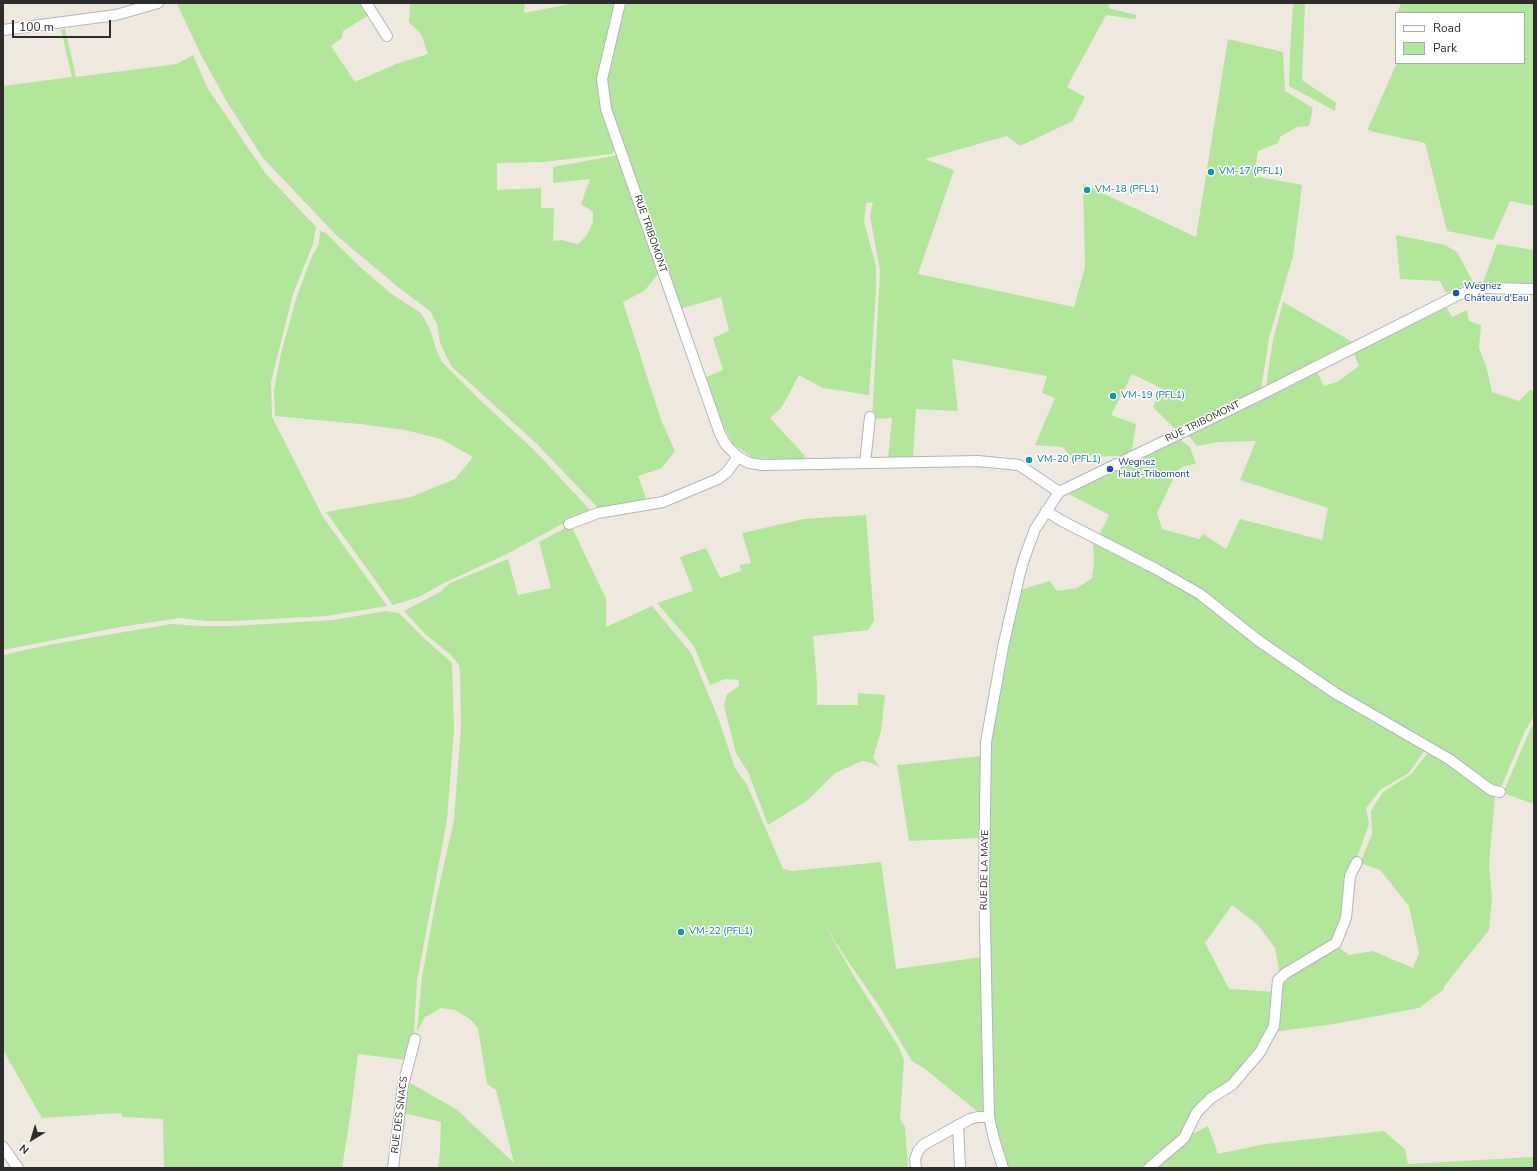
<!DOCTYPE html>
<html>
<head>
<meta charset="utf-8">
<style>
  body { margin:0 }
  #map { position:relative; width:1537px; height:1171px; overflow:hidden; background:#eee8df; font-family:"Nunito Sans",sans-serif }
  canvas { display:block }
  .frame { position:absolute; inset:0; border:4px solid #2c2c2c; pointer-events:none }
  .legend { position:absolute; left:1395px; top:12px; width:130px; height:52px; box-sizing:border-box; background:#fff; border:1px solid #ababab; margin:0; padding:5px 7px; list-style:none; font-size:12px; color:#2c2c2c }
  .legend li { display:flex; align-items:center; gap:8px; height:20px }
  .legend b { width:20px; border:1px solid #ababab }
  .north { position:absolute; left:12px; top:1119px; width:40px; height:40px; -webkit-text-stroke:3px #fff; paint-order:stroke; rotate:218deg; font-size:11px; font-weight:700; line-height:16px; text-align:center; color:#2c2c2c }
  .north::after { content:''; display:block; margin:auto; width:14px; height:18px; background:#2c2c2c; clip-path:polygon(50% 0,100% 100%,50% 72%,0 100%) }
  .scale { position:absolute; left:12px; top:20px; width:99px; height:18px; box-sizing:border-box; border:2px solid #2c2c2c; border-top:0; padding-left:5px; font-size:12px; line-height:14px; white-space:nowrap; color:#2c2c2c; -webkit-text-stroke:3px #fff; paint-order:stroke }
</style>
</head>
<body>
<div id="map">
<canvas width="1537" height="1171"></canvas>
<div class="frame"></div>
<ul class="legend">
<li><b style="height:5px;background:#fff"></b>Road</li>
<li><b style="height:11px;background:#b2e69a"></b>Park</li>
</ul>
<div class="north">N</div>
<div class="scale">100 m</div>
</div>
<script>
const c = document.querySelector('canvas').getContext('2d');
c.lineJoin = 'round';
function fillPath(path, color) { c.fillStyle = color; c.fill(path, 'evenodd'); }
const poly = rows => new Path2D(rows.map(r => 'M' + r).join(''));
function strokePath(path, color, width, dash) { c.strokeStyle = color; c.lineWidth = width; c.lineCap = dash ? 'butt' : 'round'; c.setLineDash(dash || []); c.stroke(path); }
function label(font, color, halo, rows, align = 'center') {
  c.font = font + ' "Nunito Sans",sans-serif'; c.lineWidth = 3; c.setLineDash([]); c.textBaseline = 'middle'; c.strokeStyle = halo; c.fillStyle = color; for (const [text, x, y, turn = 0] of rows) {
    c.save(); c.translate(x, y); c.rotate((+turn || 0) * Math.PI / 180); c.textAlign = isNaN(turn) ? turn : align; if (halo) c.strokeText(text, 0, 0); c.fillText(text, 0, 0); c.restore();
  }
}
fillPath(poly([
  [182,3,361,3,369,15,343,31,342,38,331,46,355,82,396,64,428,54,421,34,409,22,410,3,525,3,524,13,575,3,618,3,599,70,600,97,615,147,612,154,543,162,497,163,497,190,541,188,541,208,554,208,553,241,561,240,578,244,587,235,593,222,593,212,581,204,590,179,553,183,553,167,619,155,607,105,606,73,624,3,1110,3,1108,8,1137,15,1135,19,1106,15,1067,87,1085,97,1073,121,1020,146,1007,136,925,159,954,170,918,274,1074,307,1085,267,1083,184,1196,237,1228,39,1283,52,1285,91,1313,108,1309,126,1297,127,1280,137,1278,143,1258,151,1254,176,1302,185,1293,256,1269,338,1261,389,1176,430,1153,407,1161,388,1132,374,1111,415,1136,424,1132,450,1122,456,1072,457,1062,447,1035,445,1055,398,1042,393,1047,376,952,359,958,411,916,409,913,458,888,459,892,418,872,419,880,271,870,216,873,202,866,203,864,222,876,266,876,290,869,395,823,388,799,375,782,407,770,418,805,456,802,460,753,458,732,443,715,409,704,378,723,370,713,338,729,331,721,297,680,309,665,266,644,291,623,302,661,420,675,451,662,468,638,476,647,501,598,508,537,444,451,366,440,343,437,324,430,311,398,287,336,235,263,158,227,102,202,57,177,4],
  [1293,3,1305,3,1302,80,1336,103,1335,111,1289,86,1290,53],
  [1401,3,1534,3,1534,206,1510,201,1493,240,1447,231,1425,143,1369,131,1368,128,1397,63,1524,63,1524,13,1397,13],
  [65,29,76,77,177,64,193,55,208,89,266,174,316,227,313,244,293,294,271,382,272,417,323,517,387,606,327,616,234,621,206,621,180,618,120,627,3,650,3,86,72,77,61,30],
  [320,231,326,233,358,265,390,293,421,313,430,329,436,349,442,362,480,400,534,450,592,512,560,525,509,553,444,583,419,597,393,605,326,512,411,497,455,479,473,457,441,439,405,430,360,424,275,416,274,390,281,353,297,296,312,256,319,244],
  [1396,235,1445,245,1457,252,1473,282,1446,293,1440,281,1400,279],
  [1497,244,1534,250,1534,286,1482,285],
  [1283,302,1354,343,1266,386,1273,340],
  [1445,305,1452,317,1467,310,1469,321,1481,325,1479,348,1486,366,1492,392,1519,401,1530,390,1534,391,1534,716,1525,731,1502,785,1494,789,1435,744,1388,720,1341,693,1232,618,1098,537,1109,515,1069,494,1178,438,1190,447,1196,464,1184,466,1177,471,1157,513,1162,529,1199,539,1203,534,1226,549,1240,519,1322,540,1328,508,1240,480,1256,441,1218,442,1197,446,1188,435,1316,370,1324,386,1337,382,1359,366,1353,352],
  [866,515,874,621,868,630,813,636,817,683,817,705,858,705,858,693,885,695,881,731,873,758,880,767,869,762,862,761,835,773,808,800,768,825,749,774,736,753,724,706,727,694,739,686,739,680,725,679,710,685,694,646,657,603,693,591,680,557,706,548,720,578,741,571,740,565,751,563,742,533,804,519],
  [571,525,606,599,606,627,652,606,691,653,719,720,735,768,747,785,783,869,792,871,881,862,896,969,982,957,983,1111,978,1112,925,1069,912,1061,881,1009,845,957,823,922,855,978,898,1046,904,1060,900,1119,905,1127,908,1168,438,1168,440,1150,441,1122,404,1113,410,1083,456,1109,514,1163,496,1090,487,1084,478,1028,470,1019,455,1010,441,1008,425,1017,417,1032,422,977,436,900,454,820,461,727,460,672,459,665,451,655,425,634,404,611,440,592,450,583,508,559,518,595,551,588,539,542],
  [1093,539,1194,592,1256,641,1426,748,1409,773,1380,790,1366,808,1369,824,1355,863,1345,914,1335,938,1280,975,1275,948,1258,925,1232,905,1205,943,1229,989,1275,992,1268,1030,1258,1051,1223,1086,1178,1140,1145,1168,1008,1168,993,1114,988,757,992,721,1020,590,1050,581,1057,591,1077,588,1092,578,1094,562],
  [386,611,399,613,426,640,452,663,454,729,447,820,417,981,414,1032,407,1060,358,1054,351,1111,342,1168,164,1168,163,1119,122,1117,121,1113,42,1118,3,1050,3,655,48,645,171,624,200,626,233,626,333,620],
  [1534,723,1534,804,1503,793,1530,730],
  [1431,749,1455,764,1495,796,1489,865,1492,897,1489,930,1445,985,1443,990,1419,1008,1334,1024,1273,1032,1280,981,1334,944,1349,955,1373,951,1413,968,1419,953,1409,906,1380,870,1360,863,1372,834,1371,811,1383,792,1411,774],
  [982,756,980,838,909,841,897,765],
  [1208,1126,1218,1154,1265,1144,1384,1131,1405,1149,1408,1164,1534,1157,1534,1168,1152,1168,1188,1136]
]), '#b2e69a');
const minor = poly([
  [366,3,387,36],
  [620,3,602,79,606,109,720,434,726,445,738,457,749,463,763,465,978,461,1019,465,1059,492],
  [3,30,116,15,158,3],
  [865,463,870,417],
  [1046,511,1062,521,1156,569,1200,594,1259,641,1335,693,1449,759,1491,790,1500,792],
  [569,524,598,513,663,502,718,479,727,472,738,457],
  [958,1125,960,1168],
  [3,1147,18,1168],
  [393,1168,403,1085,415,1039],
  [916,1168,915,1159,918,1151,923,1145,970,1119,978,1117,989,1117],
  [1003,1168,994,1139,989,1117,984,882,986,742,1003,647,1020,573,1024,559,1035,529,1059,492,1264,393,1458,295,1480,288,1534,289],
  [1149,1168,1184,1138,1197,1112,1211,1098,1232,1085,1260,1052,1274,1026,1278,980,1286,973,1336,943,1346,918,1350,876,1357,862]
]);
strokePath(minor, '#b2b5c0', 12);
strokePath(minor, '#fff', 10);
for (const [x, y, r, color] of [
  [1211,172,4,"#0f9aa8"],
  [1087,190,4,"#0f9aa8"],
  [1456,293,4,"#1a4fb4"],
  [1113,396,4,"#0f9aa8"],
  [1029,460,4,"#0f9aa8"],
  [1110,469,4,"#1a4fb4"],
  [681,932,4,"#0f9aa8"]
]) { const dot = new Path2D(); dot.arc(x, y, r, 0, 2 * Math.PI); c.fillStyle = color; c.fill(dot); strokePath(dot, '#fff', 1.5); }
label('10px', '#0d838f', '#fff', [
  ["VM-17 (PFL1)",1219,172],
  ["VM-18 (PFL1)",1095,190],
  ["VM-19 (PFL1)",1121,396],
  ["VM-20 (PFL1)",1037,460],
  ["VM-22 (PFL1)",689,932]
], 'left');
label('10px', '#2c2c2c', '#fff', [
  ["RUE TRIBOMONT",650,234,71],
  ["RUE TRIBOMONT",1203,422,-26],
  ["RUE DE LA MAYE",985,870,-89],
  ["RUE DES SNACS",400,1115,-83]
]);
label('10px', '#164399', '#fff', [
  ["Wegnez",1464,287],
  ["Château d'Eau",1464,299],
  ["Wegnez",1118,463],
  ["Haut-Tribomont",1118,475]
], 'left');
</script>
</body>
</html>
